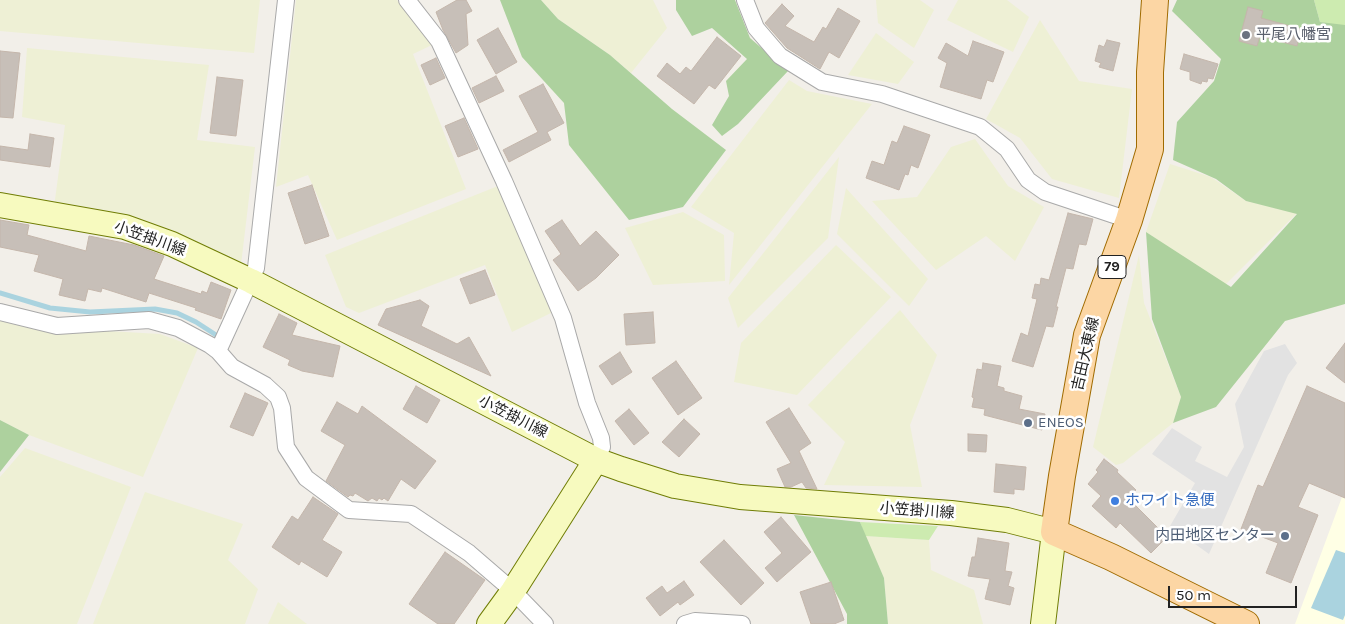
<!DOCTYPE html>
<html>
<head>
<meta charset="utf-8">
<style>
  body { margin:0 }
  #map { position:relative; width:1345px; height:624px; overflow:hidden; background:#f2efe9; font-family:Karla,sans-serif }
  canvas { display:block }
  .scale { position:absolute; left:1168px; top:586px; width:129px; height:22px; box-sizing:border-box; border:2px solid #222; border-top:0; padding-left:6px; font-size:15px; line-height:18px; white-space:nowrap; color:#222; -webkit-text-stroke:4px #fff; paint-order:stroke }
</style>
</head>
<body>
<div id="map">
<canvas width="1345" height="624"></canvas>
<div class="scale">50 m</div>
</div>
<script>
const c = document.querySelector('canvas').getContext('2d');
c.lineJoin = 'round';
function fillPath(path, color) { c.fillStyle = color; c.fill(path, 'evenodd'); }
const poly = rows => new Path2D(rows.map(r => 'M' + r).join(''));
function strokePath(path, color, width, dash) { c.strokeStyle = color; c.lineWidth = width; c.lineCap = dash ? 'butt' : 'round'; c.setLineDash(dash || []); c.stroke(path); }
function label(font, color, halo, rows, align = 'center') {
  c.font = font + ' Karla,"Noto Sans JP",sans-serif'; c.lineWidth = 5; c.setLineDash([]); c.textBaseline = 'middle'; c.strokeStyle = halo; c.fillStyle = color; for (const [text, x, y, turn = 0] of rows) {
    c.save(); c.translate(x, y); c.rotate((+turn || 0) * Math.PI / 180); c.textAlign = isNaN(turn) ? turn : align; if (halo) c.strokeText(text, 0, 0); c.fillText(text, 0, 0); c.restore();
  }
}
fillPath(poly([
  [1345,489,1345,624,1295,624]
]), '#ffffe5');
fillPath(poly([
  [0,0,260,0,254,53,0,31],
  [296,0,397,0,432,45,413,54,466,189,337,240,308,175,276,187],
  [541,0,653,0,667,28,631,73,610,55,558,19],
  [876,0,920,0,934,10,914,48,878,23],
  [958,0,1007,0,1029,17,1013,52,947,20],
  [1040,20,1079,81,1132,89,1119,198,1052,179,1020,138,986,119],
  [876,33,914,62,898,84,848,75],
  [27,48,209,65,197,140,255,147,241,265,54,207,65,125,22,117],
  [789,80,807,91,872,104,729,285,734,233,691,207],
  [975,139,1008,186,1044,207,1015,261,986,236,936,270,872,201,917,197,951,147],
  [839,157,828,238,738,328,728,298],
  [1170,164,1211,177,1246,201,1297,213,1224,286,1146,232],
  [498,186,553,312,512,332,485,265,359,313,346,307,325,255],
  [846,188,928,279,909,306,837,234],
  [683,212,724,235,725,281,653,285,625,228],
  [836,245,891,297,797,395,734,382,741,343],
  [1139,255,1144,303,1181,397,1173,423,1123,463,1116,465,1093,447],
  [900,310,937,355,910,425,922,487,824,485,845,442,808,405],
  [0,317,73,329,160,334,198,348,143,477,29,435,0,420],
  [25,448,131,487,77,624,0,624,0,477],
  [145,492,243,524,228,560,258,589,245,624,93,624],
  [865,536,929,540,931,570,974,590,983,624,888,624,884,578],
  [278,602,307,624,268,624]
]), '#eef0d5');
fillPath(poly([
  [1314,0,1345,0,1345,28,1320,22],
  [860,522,938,526,929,540,865,536]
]), '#cdebb0');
fillPath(poly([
  [500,0,541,0,558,19,610,55,672,109,726,150,683,207,629,220,569,145,564,103,522,57],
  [676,0,735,0,750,38,788,71,738,124,722,136,712,125,729,96,726,81,747,59,712,28,692,36,676,10],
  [1177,0,1314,0,1320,22,1345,25,1345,304,1285,321,1216,407,1173,423,1181,397,1152,319,1146,232,1231,287,1297,214,1246,201,1216,179,1173,160,1177,122,1214,81,1221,59,1172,11],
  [0,420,29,435,0,472],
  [794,515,860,522,884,578,888,624,847,624,847,614]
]), '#add19e');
fillPath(poly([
  [1285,344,1297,363,1288,375,1209,554,1170,526,1195,483,1152,454,1172,428,1202,447,1195,461,1227,477,1244,447,1235,404,1264,351]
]), '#e2e2e2');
fillPath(poly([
  [1336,550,1345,553,1345,615,1343,620,1311,608]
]), '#aad3df');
strokePath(poly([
  [0,293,50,308,90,312,155,309,177,313,196,322,216,335]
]), '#aad3df', 5);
const building = poly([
  [457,0,466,0,472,11,466,14,468,45,456,53,443,30,436,12,457,0],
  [782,4,794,16,785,26,814,42,823,27,826,29,838,8,860,21,839,58,829,52,820,69,787,48,765,23,782,4],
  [1248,7,1263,11,1261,18,1301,29,1297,46,1260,36,1257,46,1239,41,1248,7],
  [498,28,517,62,496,74,477,40,498,28],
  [717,37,741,56,715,89,709,85,694,104,657,76,667,63,680,74,686,67,691,71,717,37],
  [1107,40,1120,43,1113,71,1099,67,1101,63,1095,61,1099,45,1104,47,1107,40],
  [973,41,1004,52,993,82,987,80,981,99,940,87,947,63,938,58,946,43,968,56,973,41],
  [0,51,20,53,13,118,0,117,0,51],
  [1184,54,1218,64,1213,79,1208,78,1207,82,1202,81,1201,84,1190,80,1190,72,1180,69,1184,54],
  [436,58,445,78,430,85,421,65,436,58],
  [496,76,504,91,479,103,472,88,496,76],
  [217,77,243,80,236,136,210,133,217,77],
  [543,84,564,123,547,132,551,140,509,162,503,150,538,132,519,96,543,84],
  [464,118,478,149,458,157,445,126,464,118],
  [904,126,930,135,918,168,911,165,908,175,905,174,899,190,866,178,872,161,884,165,892,141,897,143,904,126],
  [30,134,54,138,50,167,0,160,0,146,28,150,30,134],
  [312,185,329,236,305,244,288,193,312,185],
  [1068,213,1093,219,1086,245,1079,244,1073,269,1066,268,1056,307,1058,307,1053,327,1046,326,1033,367,1012,361,1021,333,1028,336,1037,299,1032,298,1035,284,1040,285,1041,278,1049,280,1068,213],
  [0,220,29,225,27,235,86,251,89,236,134,245,164,256,154,279,201,294,202,291,207,293,211,282,231,290,221,319,195,310,196,308,149,293,146,302,102,288,101,292,88,289,85,301,59,295,63,279,34,271,39,255,0,247,0,220],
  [562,220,580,246,596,231,619,255,596,278,578,291,553,260,561,254,545,231,562,220],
  [485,270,495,295,470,304,460,279,485,270],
  [420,300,429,306,421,326,457,344,469,337,491,376,378,325,386,309,420,300],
  [653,312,655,343,626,345,624,314,653,312],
  [279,314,297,323,292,335,340,346,333,377,302,371,288,365,290,360,263,347,279,314],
  [1345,343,1345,383,1326,368,1345,343],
  [620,352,632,372,612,385,599,366,620,352],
  [676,361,702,398,678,415,652,378,676,361],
  [983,363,1001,366,997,386,1004,388,1004,391,1022,396,1019,409,1045,414,1042,430,984,415,985,409,972,407,974,398,972,397,977,369,982,370,983,363],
  [416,386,440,400,427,423,403,409,416,386],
  [1307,386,1345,403,1345,498,1309,483,1298,507,1318,515,1291,583,1266,573,1278,543,1241,529,1258,485,1263,487,1307,386],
  [245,393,268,403,253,436,230,427,245,393],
  [337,402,358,414,362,406,436,461,415,489,401,479,388,501,384,498,382,500,379,498,377,501,372,498,368,501,355,493,353,496,350,495,348,497,326,481,345,445,321,431,337,402],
  [789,408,811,443,799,451,817,489,806,488,802,482,791,487,785,487,777,469,791,463,766,422,789,408],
  [629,409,649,433,634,445,615,421,629,409],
  [684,419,700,434,679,457,662,442,684,419],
  [968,434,987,435,986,452,968,451,968,434],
  [1104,459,1118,470,1117,472,1136,490,1131,495,1135,499,1132,502,1167,537,1151,553,1120,523,1116,528,1092,506,1101,496,1088,484,1098,472,1096,470,1104,459],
  [996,464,1026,467,1024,490,1014,489,1014,494,994,492,996,464],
  [313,497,338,514,322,540,342,552,327,577,301,561,299,565,272,547,292,516,298,520,313,497],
  [781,517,811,552,777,582,765,568,782,553,764,532,781,517],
  [978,538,1009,543,1005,571,1012,572,1008,586,1014,588,1010,605,985,599,990,579,968,576,972,557,975,557,978,538],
  [724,540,764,583,741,605,700,562,724,540],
  [445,552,485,580,454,624,438,624,409,604,445,552],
  [684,581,694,595,680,605,678,602,660,616,646,598,662,586,667,593,684,581],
  [831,582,844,620,834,624,811,624,800,592,831,582]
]);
fillPath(building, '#c7bfb8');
strokePath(building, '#c4b6ab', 1);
const street = poly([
  [407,0,439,41,504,181,563,318,587,403,601,438,602,447,596,460],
  [745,0,756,28,780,56,822,82,882,94,980,127,1007,149,1028,180,1045,192,1129,220],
  [0,312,57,326,149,320,178,328,210,345,218,351,232,367,265,385,278,397,282,408,286,447,306,478,349,510,411,514,469,553,513,591,545,624],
  [218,351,256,268,286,0],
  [685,624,695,621,742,624]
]);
const secondary = poly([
  [0,205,125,227,172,244,251,281,596,460,621,469,675,486,740,497,951,513,1007,520,1054,532,1043,624],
  [489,624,513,591,596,460]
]);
const primary = poly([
  [1155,0,1150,72,1150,149,1129,220,1087,335,1062,476,1054,532,1111,557,1246,624]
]);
strokePath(street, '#a9a9a9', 18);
strokePath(secondary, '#707d05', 26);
strokePath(primary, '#a06b00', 28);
strokePath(street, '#fff', 16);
strokePath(secondary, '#f7fabf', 24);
strokePath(primary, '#fcd6a4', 26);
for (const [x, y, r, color] of [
  [1246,35,5,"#6b7280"],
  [1028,423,5,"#5c6f8a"],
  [1115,501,5,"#3f7fe0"],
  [1285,536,5,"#5c6f8a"]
]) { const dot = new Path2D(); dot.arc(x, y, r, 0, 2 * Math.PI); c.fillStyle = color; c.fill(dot); strokePath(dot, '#fff', 2); }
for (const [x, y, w] of [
  [1112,267,28]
]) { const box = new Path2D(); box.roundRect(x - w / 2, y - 11.5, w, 23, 4); c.fillStyle = '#fff'; c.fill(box); strokePath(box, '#222', 1); }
label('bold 14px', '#222', null, [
  ["79",1112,267]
]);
label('15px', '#5b616d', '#fff', [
  ["平尾八幡宮",1256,35]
], 'left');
label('15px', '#222', '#fff', [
  ["小笠掛川線",150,239,20],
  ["吉田大東線",1086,354,-77],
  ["小笠掛川線",513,417,27],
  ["小笠掛川線",917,511,4]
]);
label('15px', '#4e5e75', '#fff', [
  ["ENEOS",1038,423],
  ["内田地区センター",1275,536,"right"]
], 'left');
label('15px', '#366cbe', '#fff', [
  ["ホワイト急便",1125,501]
], 'left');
</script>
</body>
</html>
